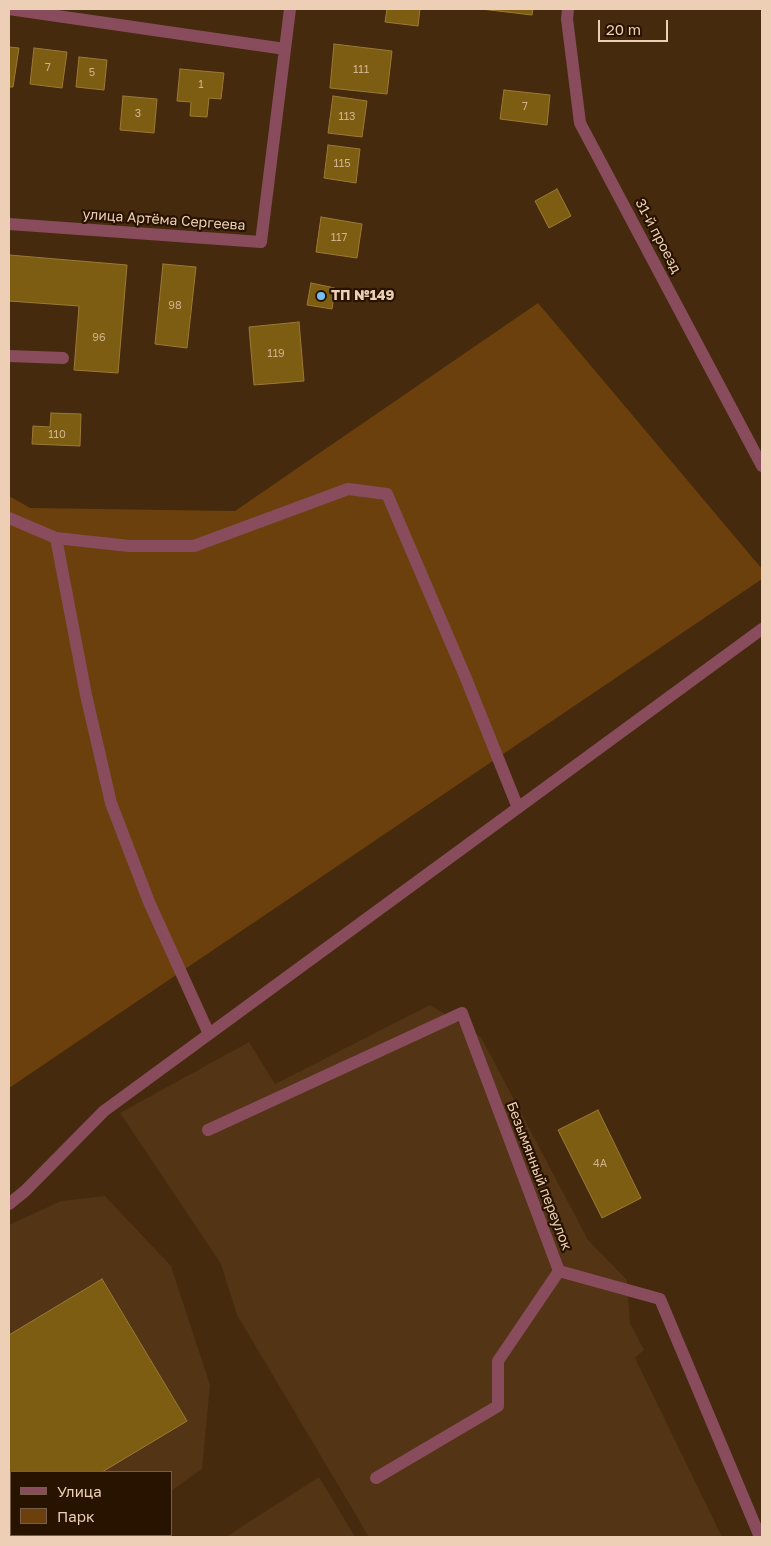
<!DOCTYPE html>
<html>
<head>
<meta charset="utf-8">
<style>
  body { margin:0 }
  #map { position:relative; width:771px; height:1546px; overflow:hidden; background:#452a0e; font-family:"Golos Text",sans-serif }
  canvas { display:block }
  .frame { position:absolute; inset:0; border:10px solid #eccfb5; pointer-events:none }
  .legend { position:absolute; left:10px; top:1471px; width:162px; height:65px; box-sizing:border-box; background:#281300; border:1px solid #765e48; margin:0; padding:6px 9px; list-style:none; font-size:15px; color:#eccfb5 }
  .legend li { display:flex; align-items:center; gap:10px; height:25px }
  .legend b { width:25px; border:1px solid #765e48 }
  .scale { position:absolute; left:598px; top:20px; width:70px; height:22px; box-sizing:border-box; border:2px solid #eccfb5; border-top:0; padding-left:6px; font-size:15px; line-height:18px; white-space:nowrap; color:#eccfb5; -webkit-text-stroke:4px #281300; paint-order:stroke }
</style>
</head>
<body>
<div id="map">
<canvas width="771" height="1546"></canvas>
<div class="frame"></div>
<ul class="legend">
<li><b style="height:6px;background:#894c5d"></b>Улица</li>
<li><b style="height:14px;background:#6c400c"></b>Парк</li>
</ul>
<div class="scale">20 m</div>
</div>
<script>
const c = document.querySelector('canvas').getContext('2d');
c.lineJoin = 'round';
function fillPath(path, color) { c.fillStyle = color; c.fill(path, 'evenodd'); }
const poly = rows => new Path2D(rows.map(r => 'M' + r).join(''));
function strokePath(path, color, width, dash) { c.strokeStyle = color; c.lineWidth = width; c.lineCap = dash ? 'butt' : 'round'; c.setLineDash(dash || []); c.stroke(path); }
function label(font, color, halo, rows, align = 'center') {
  c.font = font + ' "Golos Text",sans-serif'; c.lineWidth = 4.5; c.setLineDash([]); c.textBaseline = 'middle'; c.strokeStyle = halo; c.fillStyle = color; for (const [text, x, y, turn = 0] of rows) {
    c.save(); c.translate(x, y); c.rotate((+turn || 0) * Math.PI / 180); c.textAlign = isNaN(turn) ? turn : align; if (halo) c.strokeText(text, 0, 0); c.fillText(text, 0, 0); c.restore();
  }
}
fillPath(poly([
  [430,1005,481,1037,588,1240,627,1280,630,1323,644,1350,635,1358,722,1537,412,1537,411,1536,369,1537,237,1315,221,1264,120,1113,249,1042,275,1084],
  [105,1196,171,1266,210,1385,202,1469,171,1491,171,1472,11,1472,11,1535,110,1535,106,1537,9,1537,9,1225,61,1201],
  [319,1477,355,1537,226,1537]
]), '#533414');
fillPath(poly([
  [538,303,762,569,762,579,9,1088,9,496,30,508,235,511]
]), '#6c400c');
const building = poly([
  [387,9,420,9,418,26,385,22,387,9],
  [481,9,533,9,532,15,481,9],
  [334,44,392,51,387,94,330,88,334,44],
  [9,47,19,48,13,87,9,87,9,47],
  [34,48,67,52,62,88,30,84,34,48],
  [79,57,107,60,104,90,76,87,79,57],
  [180,69,224,73,221,99,209,98,207,117,190,116,191,102,177,101,180,69],
  [504,90,550,95,547,125,500,119,504,90],
  [123,96,157,99,154,133,120,130,123,96],
  [333,96,367,101,362,137,328,133,333,96],
  [328,145,360,149,356,183,324,178,328,145],
  [557,189,571,216,549,228,535,201,557,189],
  [321,217,362,224,357,258,316,252,321,217],
  [9,255,127,265,118,373,74,370,79,306,9,301,9,255],
  [163,264,196,267,187,348,155,344,163,264],
  [311,283,335,288,332,309,307,305,311,283],
  [299,322,304,381,254,385,249,327,299,322],
  [51,413,81,414,80,446,32,444,33,426,50,427,51,413],
  [598,1110,641,1198,602,1218,558,1130,598,1110],
  [102,1279,187,1421,102,1472,11,1472,11,1505,9,1501,9,1335,102,1279]
]);
fillPath(building, '#7c5d11');
strokePath(building, '#9b7a35', 1);
strokePath(poly([
  [9,9,285,49],
  [568,9,567,19,580,123,762,466],
  [9,224,261,242,290,9],
  [9,356,63,358],
  [9,518,56,538,129,546,194,546,348,489,387,494,465,676,518,808],
  [56,538,86,695,111,803,149,902,209,1034],
  [208,1130,462,1013,559,1271,660,1299,760,1537],
  [9,1204,25,1191,104,1111,762,629],
  [376,1478,498,1406,498,1361,559,1271]
]), '#894c5d', 12);
for (const [x, y, r, color] of [
  [321,296,5,"#78bff7"]
]) { const dot = new Path2D(); dot.arc(x, y, r, 0, 2 * Math.PI); c.fillStyle = color; c.fill(dot); strokePath(dot, '#281300', 2); }
label('11px', '#d0b28c', null, [
  ["7",48,68],
  ["111",361,70],
  ["5",92,73],
  ["1",201,85],
  ["7",525,107],
  ["3",138,114],
  ["113",347,117],
  ["115",342,164],
  ["117",339,238],
  ["98",175,306],
  ["96",99,338],
  ["119",276,354],
  ["110",57,435],
  ["4А",600,1164]
]);
label('14px', '#eccfb5', '#281300', [
  ["улица Артёма Сергеева",164,220,4],
  ["31-й проезд",658,236,62],
  ["Безымянный переулок",539,1176,69]
]);
label('bold 14px', '#eccfb5', '#281300', [
  ["ТП №149",331,296]
], 'left');
</script>
</body>
</html>
